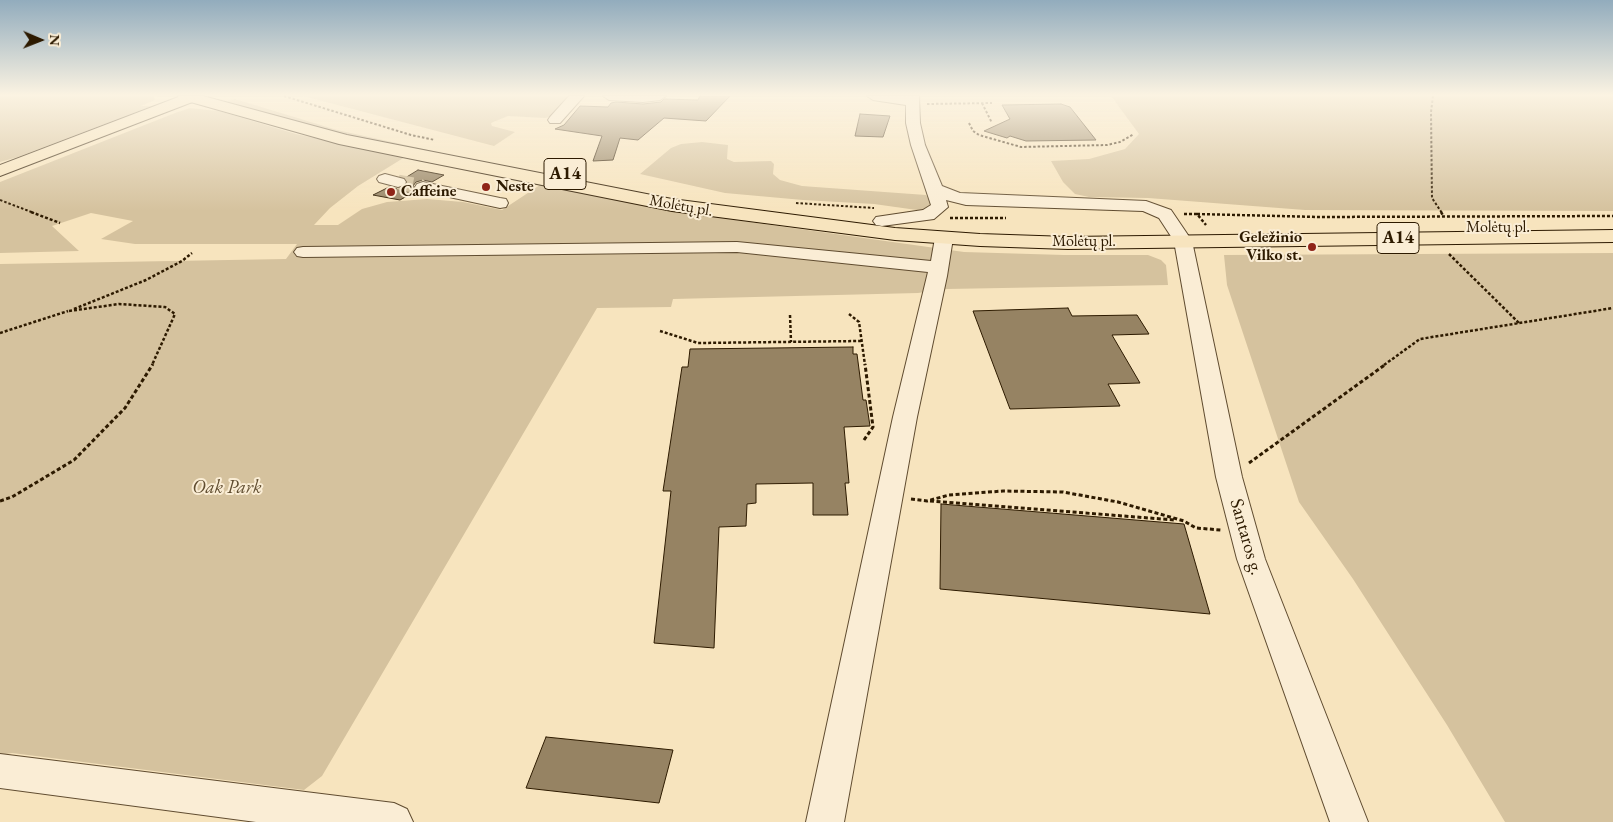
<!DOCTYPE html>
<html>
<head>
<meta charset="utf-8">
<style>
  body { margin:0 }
  #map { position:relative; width:1613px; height:822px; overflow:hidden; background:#f7e4be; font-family:"EB Garamond",serif }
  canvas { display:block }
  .north { position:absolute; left:15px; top:15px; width:50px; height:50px; -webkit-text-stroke:4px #faedd5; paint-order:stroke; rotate:91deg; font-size:14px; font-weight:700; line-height:20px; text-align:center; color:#2d1a00 }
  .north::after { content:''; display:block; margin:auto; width:18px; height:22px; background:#2d1a00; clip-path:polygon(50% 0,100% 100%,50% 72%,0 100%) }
</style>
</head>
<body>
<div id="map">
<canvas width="1613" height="822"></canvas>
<div class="north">N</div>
</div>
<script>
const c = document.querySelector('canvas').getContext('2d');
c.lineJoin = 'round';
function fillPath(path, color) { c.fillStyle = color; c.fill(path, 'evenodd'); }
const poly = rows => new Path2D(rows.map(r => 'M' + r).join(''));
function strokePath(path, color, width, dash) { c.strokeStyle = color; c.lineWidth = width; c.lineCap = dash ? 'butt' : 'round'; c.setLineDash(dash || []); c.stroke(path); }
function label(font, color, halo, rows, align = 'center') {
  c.font = font + ' "EB Garamond",serif'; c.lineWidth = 4; c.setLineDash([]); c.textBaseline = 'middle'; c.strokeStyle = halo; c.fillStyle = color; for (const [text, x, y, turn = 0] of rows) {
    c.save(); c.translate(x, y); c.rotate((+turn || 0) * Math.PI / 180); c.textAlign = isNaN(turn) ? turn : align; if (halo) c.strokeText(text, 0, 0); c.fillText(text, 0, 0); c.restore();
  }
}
fillPath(poly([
  [0,96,157,96,154,97,155,100,141,106,152,106,18,157,0,162],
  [303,96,573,96,555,116,545,118,508,116,491,123,492,126,515,132,494,146],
  [1111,96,1613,96,1613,211,1305,210,1148,198,1089,197,1075,194,1063,182,1051,161,1089,159,1125,149,1139,134],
  [235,99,337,130,456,156,376,141,310,126,224,102],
  [190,108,219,111,296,134,405,157,358,186,330,208,314,225,338,225,362,209,387,202,427,199,463,202,502,210,540,185,707,216,964,252,1064,255,1148,255,1161,260,1166,265,1168,285,947,289,918,293,673,299,671,307,597,308,322,776,304,790,12,753,0,755,0,264,286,259,297,244,135,244,101,239,133,221,91,213,52,226,79,251,0,253,0,182,175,113],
  [702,142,728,145,727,159,734,162,771,161,774,164,773,174,780,180,802,186,926,195,932,204,929,209,924,211,874,204,803,200,725,193,640,174,671,148,681,144],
  [1613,253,1613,822,1505,822,1447,725,1353,579,1299,502,1227,285,1224,255]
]), '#d5c29e');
const building = poly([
  [700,96,730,96,706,121,664,118,638,140,620,138,613,160,593,161,602,136,555,129,564,125,580,106,608,107,611,103,616,102,643,104,661,102,664,99,698,100,700,96],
  [1061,104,1070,107,1096,140,1026,141,1010,136,1007,138,984,131,1010,119,1002,105,1061,104],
  [860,114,890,116,883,137,855,136,860,114],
  [418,170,444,175,432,182,423,180,416,182,413,186,416,191,400,200,373,195,389,187,398,189,405,187,408,183,405,178,418,170],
  [1068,308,1072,316,1137,315,1149,334,1112,335,1140,383,1108,384,1120,406,1010,409,973,311,1068,308],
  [853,347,853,354,857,354,863,400,866,400,870,426,844,427,849,483,845,483,848,515,813,515,813,483,756,484,756,503,747,504,746,526,719,527,714,648,654,643,671,491,663,491,682,367,688,367,690,349,853,347],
  [941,504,1184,524,1210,614,940,589,941,504],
  [546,737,673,750,659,803,526,788,546,737]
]);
fillPath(building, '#968363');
strokePath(building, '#2d1a00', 1);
strokePath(poly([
  [398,182,423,187]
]), '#cfbc98', 15, [15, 8]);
const minor = poly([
  [569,96,584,96,560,123,550,123,548,120,550,117,569,96],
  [603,96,666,96,660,100,643,102,609,100,603,96],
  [867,96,919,96,920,123,925,145,942,186,960,193,1146,201,1171,210,1192,241,1242,477,1265,559,1368,822,1330,822,1237,559,1216,477,1174,241,1159,218,1143,211,966,205,946,200,948,207,934,219,882,226,876,225,873,221,876,217,923,210,931,205,911,145,906,123,906,105,873,100,867,96],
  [385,174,404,179,406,182,404,185,398,187,379,182,377,179,379,176,385,174],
  [423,182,500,198,506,199,508,203,506,207,500,208,417,190,415,187,417,184,423,182],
  [944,233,950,234,953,238,947,276,917,417,844,822,806,822,893,417,928,272,737,252,303,257,297,256,294,252,297,248,303,247,737,242,931,261,935,238,938,234,944,233],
  [0,754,394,803,407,809,413,822,256,822,0,788,0,754]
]);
const major = poly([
  [181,96,196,96,198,98,195,101,0,176,0,165,181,96]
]);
const highway = poly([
  [178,96,203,96,347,135,672,199,895,228,980,234,1068,237,1613,230,1613,242,1068,249,980,246,895,240,672,211,422,161,339,144,180,99,178,96]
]);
strokePath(minor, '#604c30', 2);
strokePath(major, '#2d1a00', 2);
strokePath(highway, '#2d1a00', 2);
strokePath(poly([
  [284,96,411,135,435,140],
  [1433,96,1431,112,1432,198,1442,213],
  [982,103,992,123],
  [927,104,992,103],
  [969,123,973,131,979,135,1021,147,1107,145,1120,142,1134,134],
  [0,200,34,213],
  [796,203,874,208]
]), '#2d1a00', 2, [2.5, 2]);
strokePath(poly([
  [31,212,60,223],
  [1441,212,1444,217],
  [1184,214,1197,214,1206,225],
  [1197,214,1317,217,1613,216],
  [950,218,1006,218],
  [1449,254,1519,323],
  [74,309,146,280,182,261,192,253],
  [69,311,119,304,165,307,175,314,152,365],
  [849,314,859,322,865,365],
  [790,315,791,342],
  [660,331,698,343,861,341],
  [0,333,68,311],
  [1384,365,1420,339,1613,308]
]), '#2d1a00', 2.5, [3, 2]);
strokePath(poly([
  [864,440,873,427,865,364],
  [1249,463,1386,364],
  [911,499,927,501,949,495,1003,491,1063,492,1118,502,1184,521,1196,528,1221,530],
  [0,501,12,497,74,460,125,408,153,364],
  [930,501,1175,520]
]), '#2d1a00', 3, [4, 2.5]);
fillPath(minor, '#faedd5');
fillPath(major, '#f7e4be');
fillPath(highway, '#f7e4be');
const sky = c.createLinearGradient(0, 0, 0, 211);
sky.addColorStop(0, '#92acbd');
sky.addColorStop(0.45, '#fbf3e2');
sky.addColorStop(1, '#fbf3e200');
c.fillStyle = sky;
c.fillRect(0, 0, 1613, 211);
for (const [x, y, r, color] of [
  [486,187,5,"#8f2418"],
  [391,192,5,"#8f2418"],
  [1312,247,5,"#8f2418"]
]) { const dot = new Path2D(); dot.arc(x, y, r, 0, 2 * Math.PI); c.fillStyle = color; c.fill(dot); strokePath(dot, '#faedd5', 2); }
label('bold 16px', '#2d1a00', '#faedd5', [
  ["Neste",496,187],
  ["Caffeine",401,192],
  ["Geležinio",1302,238,"right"],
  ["Vilko st.",1302,256,"right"]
], 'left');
label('16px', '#2d1a00', '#faedd5', [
  ["Molėtų pl.",681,206,10],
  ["Molėtų pl.",1498,228],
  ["Molėtų pl.",1084,242]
]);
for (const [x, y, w] of [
  [565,174,42],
  [1398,238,42]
]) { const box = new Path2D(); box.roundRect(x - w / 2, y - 15.5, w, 31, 4); c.fillStyle = '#faedd5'; c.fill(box); strokePath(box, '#2d1a00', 1); }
label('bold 18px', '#2d1a00', null, [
  ["A14",565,174],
  ["A14",1398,238]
]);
label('italic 19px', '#5f4c2f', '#faedd5', [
  ["Oak Park",227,488]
]);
label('19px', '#2d1a00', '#faedd5', [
  ["Santaros g.",1246,537,74]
]);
</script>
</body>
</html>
